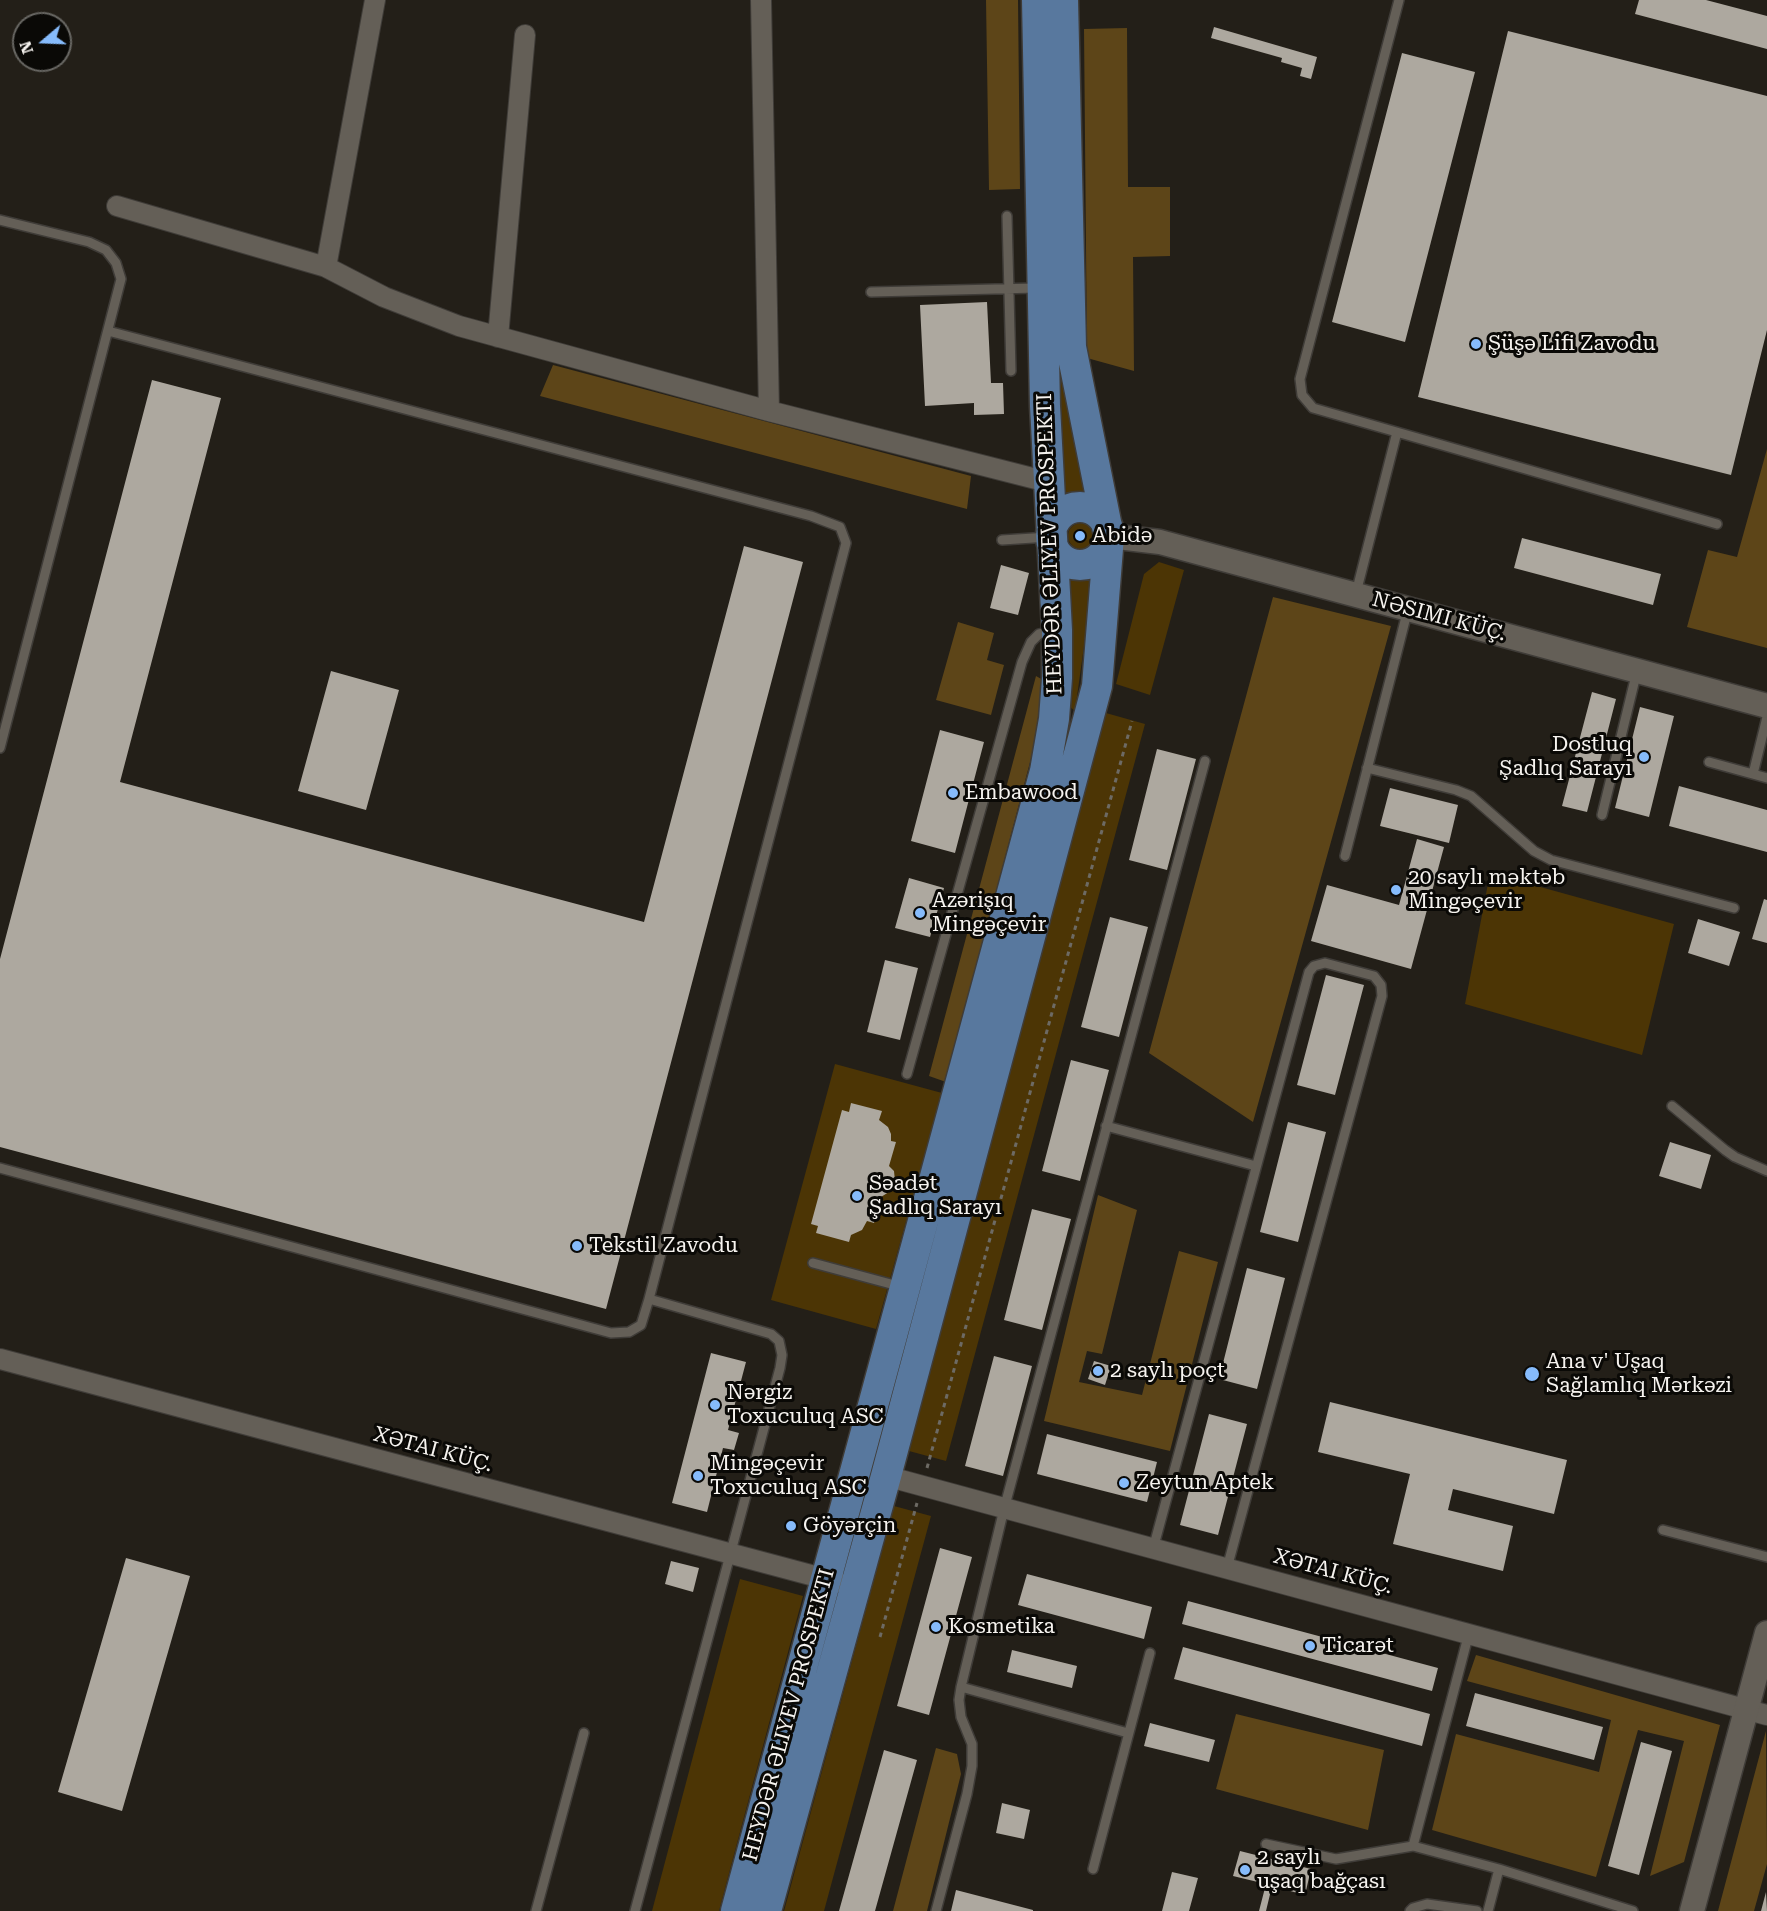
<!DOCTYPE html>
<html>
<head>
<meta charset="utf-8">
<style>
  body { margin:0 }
  #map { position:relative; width:1767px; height:1911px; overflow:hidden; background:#231f18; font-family:"Roboto Serif",serif }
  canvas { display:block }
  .north { position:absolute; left:12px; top:12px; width:60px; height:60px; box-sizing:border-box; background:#0a0906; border:2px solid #686763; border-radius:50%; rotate:251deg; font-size:16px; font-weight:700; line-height:24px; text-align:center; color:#f6f3ef }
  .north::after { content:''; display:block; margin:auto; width:21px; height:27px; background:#86bbfb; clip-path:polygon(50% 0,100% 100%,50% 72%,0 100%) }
</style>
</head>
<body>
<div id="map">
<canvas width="1767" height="1911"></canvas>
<div class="north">N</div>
</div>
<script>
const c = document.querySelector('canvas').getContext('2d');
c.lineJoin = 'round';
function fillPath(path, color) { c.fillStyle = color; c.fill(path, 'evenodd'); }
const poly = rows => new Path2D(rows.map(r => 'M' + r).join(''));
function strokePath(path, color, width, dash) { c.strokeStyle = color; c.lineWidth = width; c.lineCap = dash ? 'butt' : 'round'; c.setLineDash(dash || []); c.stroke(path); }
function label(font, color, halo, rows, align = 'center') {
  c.font = font + ' "Roboto Serif",serif'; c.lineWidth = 6; c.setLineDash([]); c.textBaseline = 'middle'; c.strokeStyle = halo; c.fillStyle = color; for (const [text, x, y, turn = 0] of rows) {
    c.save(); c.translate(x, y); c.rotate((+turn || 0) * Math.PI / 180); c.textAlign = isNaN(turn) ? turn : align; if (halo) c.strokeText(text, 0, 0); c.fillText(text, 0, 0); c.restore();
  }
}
fillPath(poly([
  [1057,376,1063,376,1084,492,1065,495],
  '1068 536a13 13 0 1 1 26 0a13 13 0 1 1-26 0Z',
  [1159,562,1184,570,1150,695,1116,684,1144,574],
  [1069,580,1093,581,1075,711,1070,707],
  [1106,713,1145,724,946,1461,909,1451],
  [1490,873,1674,924,1642,1055,1465,1004],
  [835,1064,942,1093,876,1329,771,1300],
  [894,1506,931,1516,824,1911,784,1911],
  [740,1579,803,1596,719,1911,652,1911]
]), '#4c3505');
fillPath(poly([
  [986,0,1018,0,1020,189,989,190],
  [1127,28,1128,187,1170,187,1170,256,1133,257,1134,371,1087,358,1084,29],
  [553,365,971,476,967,509,540,396],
  [1767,449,1767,648,1687,627,1708,550,1737,557],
  [1273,597,1391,626,1253,1122,1149,1053],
  [958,622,994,633,987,660,1004,665,991,715,936,700],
  [1036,676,1043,680,1034,747,946,1082,929,1076],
  [1098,1195,1137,1210,1102,1354,1087,1351,1079,1382,1142,1395,1179,1251,1218,1262,1170,1451,1044,1421],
  [1476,1655,1720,1725,1684,1862,1650,1876,1684,1741,1638,1730,1596,1877,1432,1830,1456,1734,1599,1772,1611,1720,1467,1681],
  [1236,1714,1384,1750,1368,1830,1216,1789],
  [1766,1731,1767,1864,1754,1911,1718,1911],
  [936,1748,957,1754,961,1774,927,1911,893,1911]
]), '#5d4518');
fillPath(poly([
  [1639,0,1706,0,1767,16,1767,49,1635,14],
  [1214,27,1317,57,1311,79,1300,76,1302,68,1281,62,1282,58,1211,38],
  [1508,31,1767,96,1767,330,1731,475,1418,397],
  [1402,53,1475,72,1405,342,1332,322],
  [987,302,991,383,1003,383,1004,414,974,415,974,403,925,406,920,305],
  [152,380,221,398,120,782,644,922,744,546,803,562,606,1309,0,1147,0,959],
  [1522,538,1661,574,1653,605,1514,568],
  [1001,565,1029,573,1018,615,990,608],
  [331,671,399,690,366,810,298,791],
  [1592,692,1616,699,1587,812,1562,806],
  [1640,707,1674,716,1649,817,1615,808],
  [940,730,984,742,955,853,911,841],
  [1157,749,1196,759,1167,870,1129,860],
  [1679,786,1767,810,1767,852,1669,826],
  [1390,788,1458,805,1449,843,1380,826],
  [1417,839,1444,847,1411,969,1311,941,1327,885,1399,905],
  [909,878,944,888,930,937,895,928],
  [1764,899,1767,900,1767,943,1752,939],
  [1110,917,1148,927,1119,1037,1081,1027],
  [1698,919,1740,932,1729,966,1688,953],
  [885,960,918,968,900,1040,867,1032],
  [1326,975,1364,985,1335,1095,1297,1085],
  [1071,1060,1109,1070,1080,1181,1042,1171],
  [851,1103,882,1111,879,1120,888,1127,891,1134,891,1141,896,1142,889,1166,894,1171,895,1181,892,1190,881,1197,874,1223,867,1221,862,1230,851,1235,849,1242,816,1233,818,1226,811,1224,842,1110,849,1112],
  [1288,1122,1326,1132,1298,1242,1260,1232],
  [1670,1142,1711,1155,1701,1189,1659,1176],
  [1032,1209,1071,1219,1042,1330,1004,1320],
  [1247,1268,1285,1278,1257,1389,1219,1379],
  [711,1353,746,1362,728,1430,739,1433,734,1450,723,1448,707,1512,672,1503],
  [994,1356,1032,1366,1003,1476,965,1466],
  [1094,1361,1111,1366,1105,1385,1088,1379],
  [1330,1402,1567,1460,1554,1514,1453,1489,1448,1510,1513,1526,1503,1571,1393,1544,1410,1474,1318,1452],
  [1209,1414,1247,1424,1218,1535,1180,1525],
  [1047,1434,1157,1462,1147,1502,1037,1474],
  [940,1548,972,1557,929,1715,897,1706],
  [126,1558,190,1576,122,1811,58,1792],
  [671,1561,699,1568,693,1592,665,1584],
  [1027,1574,1152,1607,1144,1639,1018,1605],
  [1188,1601,1438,1668,1432,1691,1182,1624],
  [1183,1647,1430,1714,1422,1746,1174,1679],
  [1012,1650,1077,1666,1072,1688,1007,1672],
  [1475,1693,1603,1727,1594,1760,1466,1726],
  [1150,1723,1215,1740,1209,1762,1144,1746],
  [1641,1742,1672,1751,1639,1875,1608,1866],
  [884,1750,917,1760,875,1911,839,1911],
  [1002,1803,1030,1810,1024,1839,996,1833],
  [1240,1851,1311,1869,1305,1895,1272,1886,1266,1911,1259,1911,1266,1884,1233,1876],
  [1172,1872,1198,1878,1189,1911,1162,1911],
  [956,1890,1033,1910,1033,1911,951,1911],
  [1766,1892,1767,1911,1761,1911]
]), '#ada89f');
const service = poly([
  [1399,0,1300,379,1302,395,1313,408,1717,524],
  [1007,216,1011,371],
  [0,220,89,242,106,250,116,263,121,279,0,748],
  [871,292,1037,288],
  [108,331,811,516,840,527,846,543,649,1299,771,1334,779,1341,782,1355,780,1368,635,1911],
  [1002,540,1049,537],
  [1356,593,1397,432],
  [1709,762,1767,778],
  [1367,768,1456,790,1471,796,1534,851,1551,860,1734,908],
  [1753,774,1767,717],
  [1602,815,1637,671],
  [1345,856,1408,609],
  [907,1074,1022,662,1031,642,1039,634,1052,631],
  [1672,1106,1725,1150,1735,1157,1767,1171],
  [1106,1126,1256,1166],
  [0,1168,611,1333,629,1332,641,1325,649,1299],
  [813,1263,902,1287],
  [1663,1530,1767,1557],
  [1153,1549,1309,972,1314,966,1325,963,1374,976,1381,985,1382,996,1227,1568],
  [1469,1633,1413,1846,1499,1869,1633,1911],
  [961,1687,1128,1733],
  [1266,1844,1336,1859,1413,1846],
  [1093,1869,1150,1653],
  [536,1911,584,1733],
  [936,1911,967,1794,972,1766,972,1744,961,1717,959,1700,961,1687,1004,1509,1205,761],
  [1410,1911,1413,1908,1427,1904,1477,1911],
  [1488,1911,1499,1869]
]);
const minor = poly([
  [761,0,769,411],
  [117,206,326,267,384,297,459,326,769,411,1048,482],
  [326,267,375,0],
  [498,337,525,35],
  [0,1359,837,1582],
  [886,1476,1767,1715]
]);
const tertiary = poly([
  [1109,536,1160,542,1767,706],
  [1692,1911,1767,1633]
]);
const primary = poly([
  [1063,0,1071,347,1107,527],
  '1051 536a29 29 0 1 1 58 0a29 29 0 1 1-58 0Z',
  [736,1911,1045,771,1054,719,1057,678,1057,630,1045,406,1037,0],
  [766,1911,886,1476,1097,686,1109,536]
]);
strokePath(service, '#3f3c38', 12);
strokePath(minor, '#3f3c38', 22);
strokePath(tertiary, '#3f3c38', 27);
strokePath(primary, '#3f3c38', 33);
strokePath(poly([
  [927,1468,1132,721],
  [880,1637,917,1503]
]), '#6d6a64', 3, [4.5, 4.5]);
strokePath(service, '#645f57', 9);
strokePath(minor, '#645f57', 20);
strokePath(tertiary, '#645f57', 24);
strokePath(primary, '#58789e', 30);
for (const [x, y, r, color] of [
  [1476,344,6,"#86bbfb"],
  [1080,536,6,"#86bbfb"],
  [1644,757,6,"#86bbfb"],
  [953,793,6,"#86bbfb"],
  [1396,890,6,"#86bbfb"],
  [920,913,6,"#86bbfb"],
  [857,1196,6,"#86bbfb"],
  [577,1246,6,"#86bbfb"],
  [1098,1371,6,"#86bbfb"],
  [1532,1374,8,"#86bbfb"],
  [715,1405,6,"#86bbfb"],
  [698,1476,6,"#86bbfb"],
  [1124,1483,6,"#86bbfb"],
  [791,1526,6,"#86bbfb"],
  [936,1627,6,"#86bbfb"],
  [1310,1646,6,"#86bbfb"],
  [1245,1870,6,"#86bbfb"]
]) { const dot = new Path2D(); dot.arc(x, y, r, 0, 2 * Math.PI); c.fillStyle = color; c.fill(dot); strokePath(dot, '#0a0906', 2); }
label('21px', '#f6f3ef', '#0a0906', [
  ["Şüşə Lifi Zavodu",1488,344],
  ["Abidə",1092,536],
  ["Dostluq",1632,745,"right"],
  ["Şadlıq Sarayı",1632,769,"right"],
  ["Embawood",965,793],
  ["20 saylı məktəb",1408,878],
  ["Mingəçevir",1408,902],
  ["Azərişıq",932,901],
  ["Mingəçevir",932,925],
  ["Səadət",869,1184],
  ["Şadlıq Sarayı",869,1208],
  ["Tekstil Zavodu",589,1246],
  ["Ana v' Uşaq",1546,1362],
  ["Sağlamlıq Mərkəzi",1546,1386],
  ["2 saylı poçt",1110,1371],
  ["Nərgiz",727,1393],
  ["Toxuculuq ASC",727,1417],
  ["Mingəçevir",710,1464],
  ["Toxuculuq ASC",710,1488],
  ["Zeytun Aptek",1136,1483],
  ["Göyərçin",803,1526],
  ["Kosmetika",948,1627],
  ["Ticarət",1322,1646],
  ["2 saylı",1257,1858],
  ["uşaq bağçası",1257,1882]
], 'left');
label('21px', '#f6f3ef', '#0a0906', [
  ["HEYDƏR ƏLIYEV PROSPEKTI",1050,544,-92],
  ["NƏSIMI KÜÇ.",1439,617,15],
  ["XƏTAI KÜÇ.",433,1450,15],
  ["XƏTAI KÜÇ.",1333,1572,15],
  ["HEYDƏR ƏLIYEV PROSPEKTI",789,1715,-75]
]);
</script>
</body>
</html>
